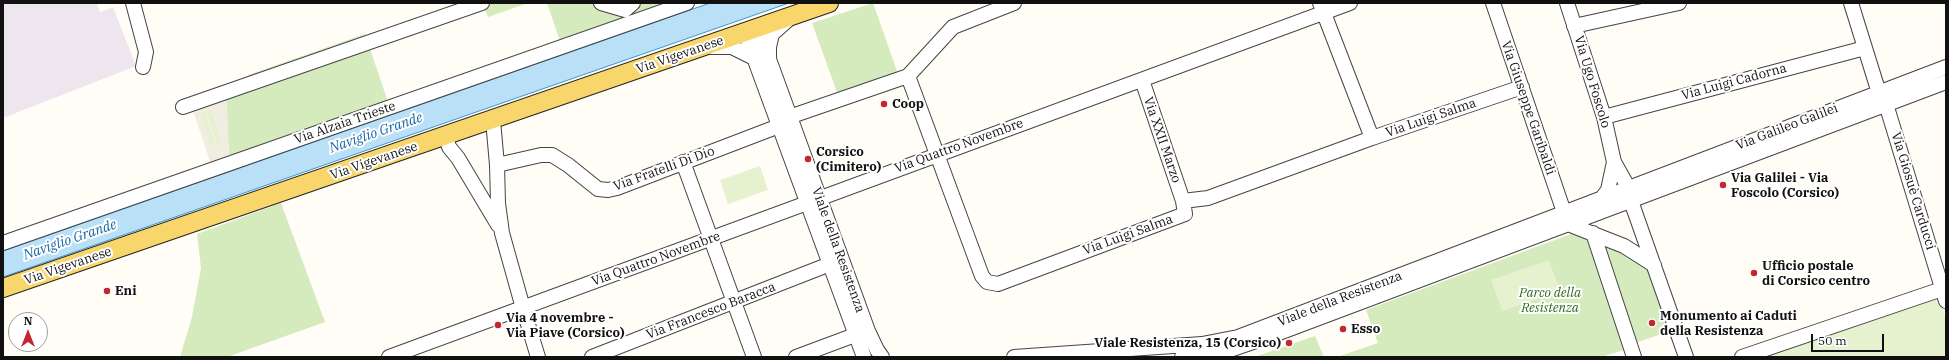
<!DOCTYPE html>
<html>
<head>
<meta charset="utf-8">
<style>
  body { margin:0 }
  #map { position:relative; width:1949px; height:360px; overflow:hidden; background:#fffdf5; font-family:"IBM Plex Serif",serif }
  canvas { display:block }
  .frame { position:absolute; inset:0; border:4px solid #111; pointer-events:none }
  .north { position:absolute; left:8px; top:312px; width:40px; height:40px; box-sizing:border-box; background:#fff; border:1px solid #a0a0a0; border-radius:50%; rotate:0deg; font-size:11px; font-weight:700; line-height:16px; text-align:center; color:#111 }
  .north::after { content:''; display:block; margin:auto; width:14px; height:18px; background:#c4262e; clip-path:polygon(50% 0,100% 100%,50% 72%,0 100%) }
  .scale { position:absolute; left:1811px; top:334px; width:73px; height:18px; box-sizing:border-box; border:2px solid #111; border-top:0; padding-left:5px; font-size:12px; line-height:14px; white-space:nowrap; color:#111; -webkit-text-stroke:3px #fff; paint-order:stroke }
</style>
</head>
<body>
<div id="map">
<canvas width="1949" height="360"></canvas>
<div class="frame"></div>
<div class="north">N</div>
<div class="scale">50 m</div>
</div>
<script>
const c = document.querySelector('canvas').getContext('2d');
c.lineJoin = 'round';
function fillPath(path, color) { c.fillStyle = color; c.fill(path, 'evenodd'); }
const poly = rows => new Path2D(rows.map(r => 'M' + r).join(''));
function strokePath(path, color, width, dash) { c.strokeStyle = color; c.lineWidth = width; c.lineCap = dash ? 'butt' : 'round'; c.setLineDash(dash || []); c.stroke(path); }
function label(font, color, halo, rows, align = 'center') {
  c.font = font + ' "IBM Plex Serif",serif'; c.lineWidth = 4; c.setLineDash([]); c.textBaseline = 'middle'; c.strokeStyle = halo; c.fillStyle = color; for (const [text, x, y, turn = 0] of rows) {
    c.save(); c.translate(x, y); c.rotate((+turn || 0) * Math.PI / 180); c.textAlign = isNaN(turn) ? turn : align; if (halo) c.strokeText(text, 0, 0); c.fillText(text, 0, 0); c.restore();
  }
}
fillPath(poly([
  [3,3,97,3,100,12,113,7,136,66,3,118]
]), '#eee6ef');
fillPath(poly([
  [482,3,528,3,488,17],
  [547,3,667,3,560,41],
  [873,3,897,71,885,78,838,95,812,23],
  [365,34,388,102,229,156,226,92,250,81,248,75],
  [281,203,325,322,227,357,180,357,192,317,201,268,197,234],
  [1579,231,1626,251,1654,270,1671,331,1626,346,1627,349,1601,357,1337,357,1378,343,1366,310],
  [1315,336,1324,357,1255,357,1260,355]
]), '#d5ebbd');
fillPath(poly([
  [211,108,222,144,217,146,206,110],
  [205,110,216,146,211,148,200,112],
  [760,166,768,190,728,204,720,180],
  [1549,260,1560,291,1502,311,1491,280],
  [1939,296,1946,319,1946,357,1760,357]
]), '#e6f2cf');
fillPath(poly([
  [226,92,229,156,210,162,191,104],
  [211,109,222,144,217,146,206,110],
  [205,110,216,146,212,148,200,112]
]), '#f1ede2');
const water = poly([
  [710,3,789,3,3,277,3,251,710,3]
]);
fillPath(water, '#b9e0f7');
strokePath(water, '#3f96cf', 1);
const minor = poly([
  [133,3,146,52,143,67],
  [601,3,625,10,633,3],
  [1320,3,1372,138],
  [1493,3,1568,224,1624,246,1654,265],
  [1567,3,1604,117,1614,162,1628,187,1631,201,1686,357],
  [1851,3,1879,93],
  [1574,26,1679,3],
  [758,29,868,331,877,350,882,357],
  [745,33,864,357],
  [712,47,732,47,754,58],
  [769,57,769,47,772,34,790,18],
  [908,76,982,276,987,282,998,284,1185,214,1183,201,1142,80],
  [1886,104,1946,301],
  [183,107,482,3],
  [1604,117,1865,48],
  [493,120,497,165,498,203,502,233,523,308,538,357],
  [446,136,449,147,458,158,498,225],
  [683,162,754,357],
  [497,165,541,155,552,155,568,165,598,189,608,190,617,188,779,126,789,117,908,76,953,27,1014,3],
  [1602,198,1608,190,1614,162],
  [1183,201,1208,198,1372,138,1522,87],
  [1593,233,1634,357],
  [3,243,687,3],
  [389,357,1350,3],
  [592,357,830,264],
  [796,357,863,332],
  [1014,357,1202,344,1238,337,1946,67],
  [1182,357,1230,350,1271,336,1946,82],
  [1742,357,1942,289]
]);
const major = poly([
  [3,288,829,3]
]);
strokePath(minor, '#444', 16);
strokePath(major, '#222', 20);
strokePath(minor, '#fff', 14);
strokePath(major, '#f9d66b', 18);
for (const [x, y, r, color] of [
  [884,104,4,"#c4262e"],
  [808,159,4,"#c4262e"],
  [1723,185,4,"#c4262e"],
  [1754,273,4,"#c4262e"],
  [107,291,4,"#c4262e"],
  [1652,323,4,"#c4262e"],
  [498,325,4,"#c4262e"],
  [1343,329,4,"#c4262e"],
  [1289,343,4,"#c4262e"]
]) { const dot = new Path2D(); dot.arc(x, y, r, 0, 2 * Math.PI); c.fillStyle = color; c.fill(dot); strokePath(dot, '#fff', 1.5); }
label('13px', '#111', '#fff', [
  ["Via Vigevanese",680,55,-19],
  ["Via Ugo Foscolo",1592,82,73],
  ["Via Luigi Cadorna",1734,82,-15],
  ["Via Giuseppe Garibaldi",1528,108,71],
  ["Via Luigi Salma",1431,118,-19],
  ["Via Alzaia Trieste",345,123,-19],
  ["Via Galileo Galilei",1787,127,-21],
  ["Via XXII Marzo",1162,140,71],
  ["Via Quattro Novembre",959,146,-20],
  ["Via Vigevanese",374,161,-19],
  ["Via Fratelli Di Dio",664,169,-20],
  ["Via Giosuè Carducci",1913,191,73],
  ["Via Luigi Salma",1128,235,-20],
  ["Viale della Resistenza",838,250,70],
  ["Via Quattro Novembre",656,259,-20],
  ["Via Vigevanese",68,266,-19],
  ["Viale della Resistenza",1340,299,-21],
  ["Via Francesco Baracca",711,311,-21]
]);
label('bold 13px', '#111', '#fff', [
  ["Coop",892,104],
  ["Corsico",816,152],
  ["(Cimitero)",816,167],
  ["Via Galilei - Via",1731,178],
  ["Foscolo (Corsico)",1731,193],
  ["Ufficio postale",1762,266],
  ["di Corsico centro",1762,281],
  ["Eni",115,291],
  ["Monumento ai Caduti",1660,316],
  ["della Resistenza",1660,331],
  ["Via 4 novembre -",506,318],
  ["Via Piave (Corsico)",506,333],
  ["Esso",1351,329],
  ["Viale Resistenza, 15 (Corsico)",1281,343,"right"]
], 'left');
label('italic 13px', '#2f6b1f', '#fff', [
  ["Parco della",1550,293],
  ["Resistenza",1550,308]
]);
label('italic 14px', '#1768a6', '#fff', [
  ["Naviglio Grande",376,133,-19],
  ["Naviglio Grande",70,240,-19]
]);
</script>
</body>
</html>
